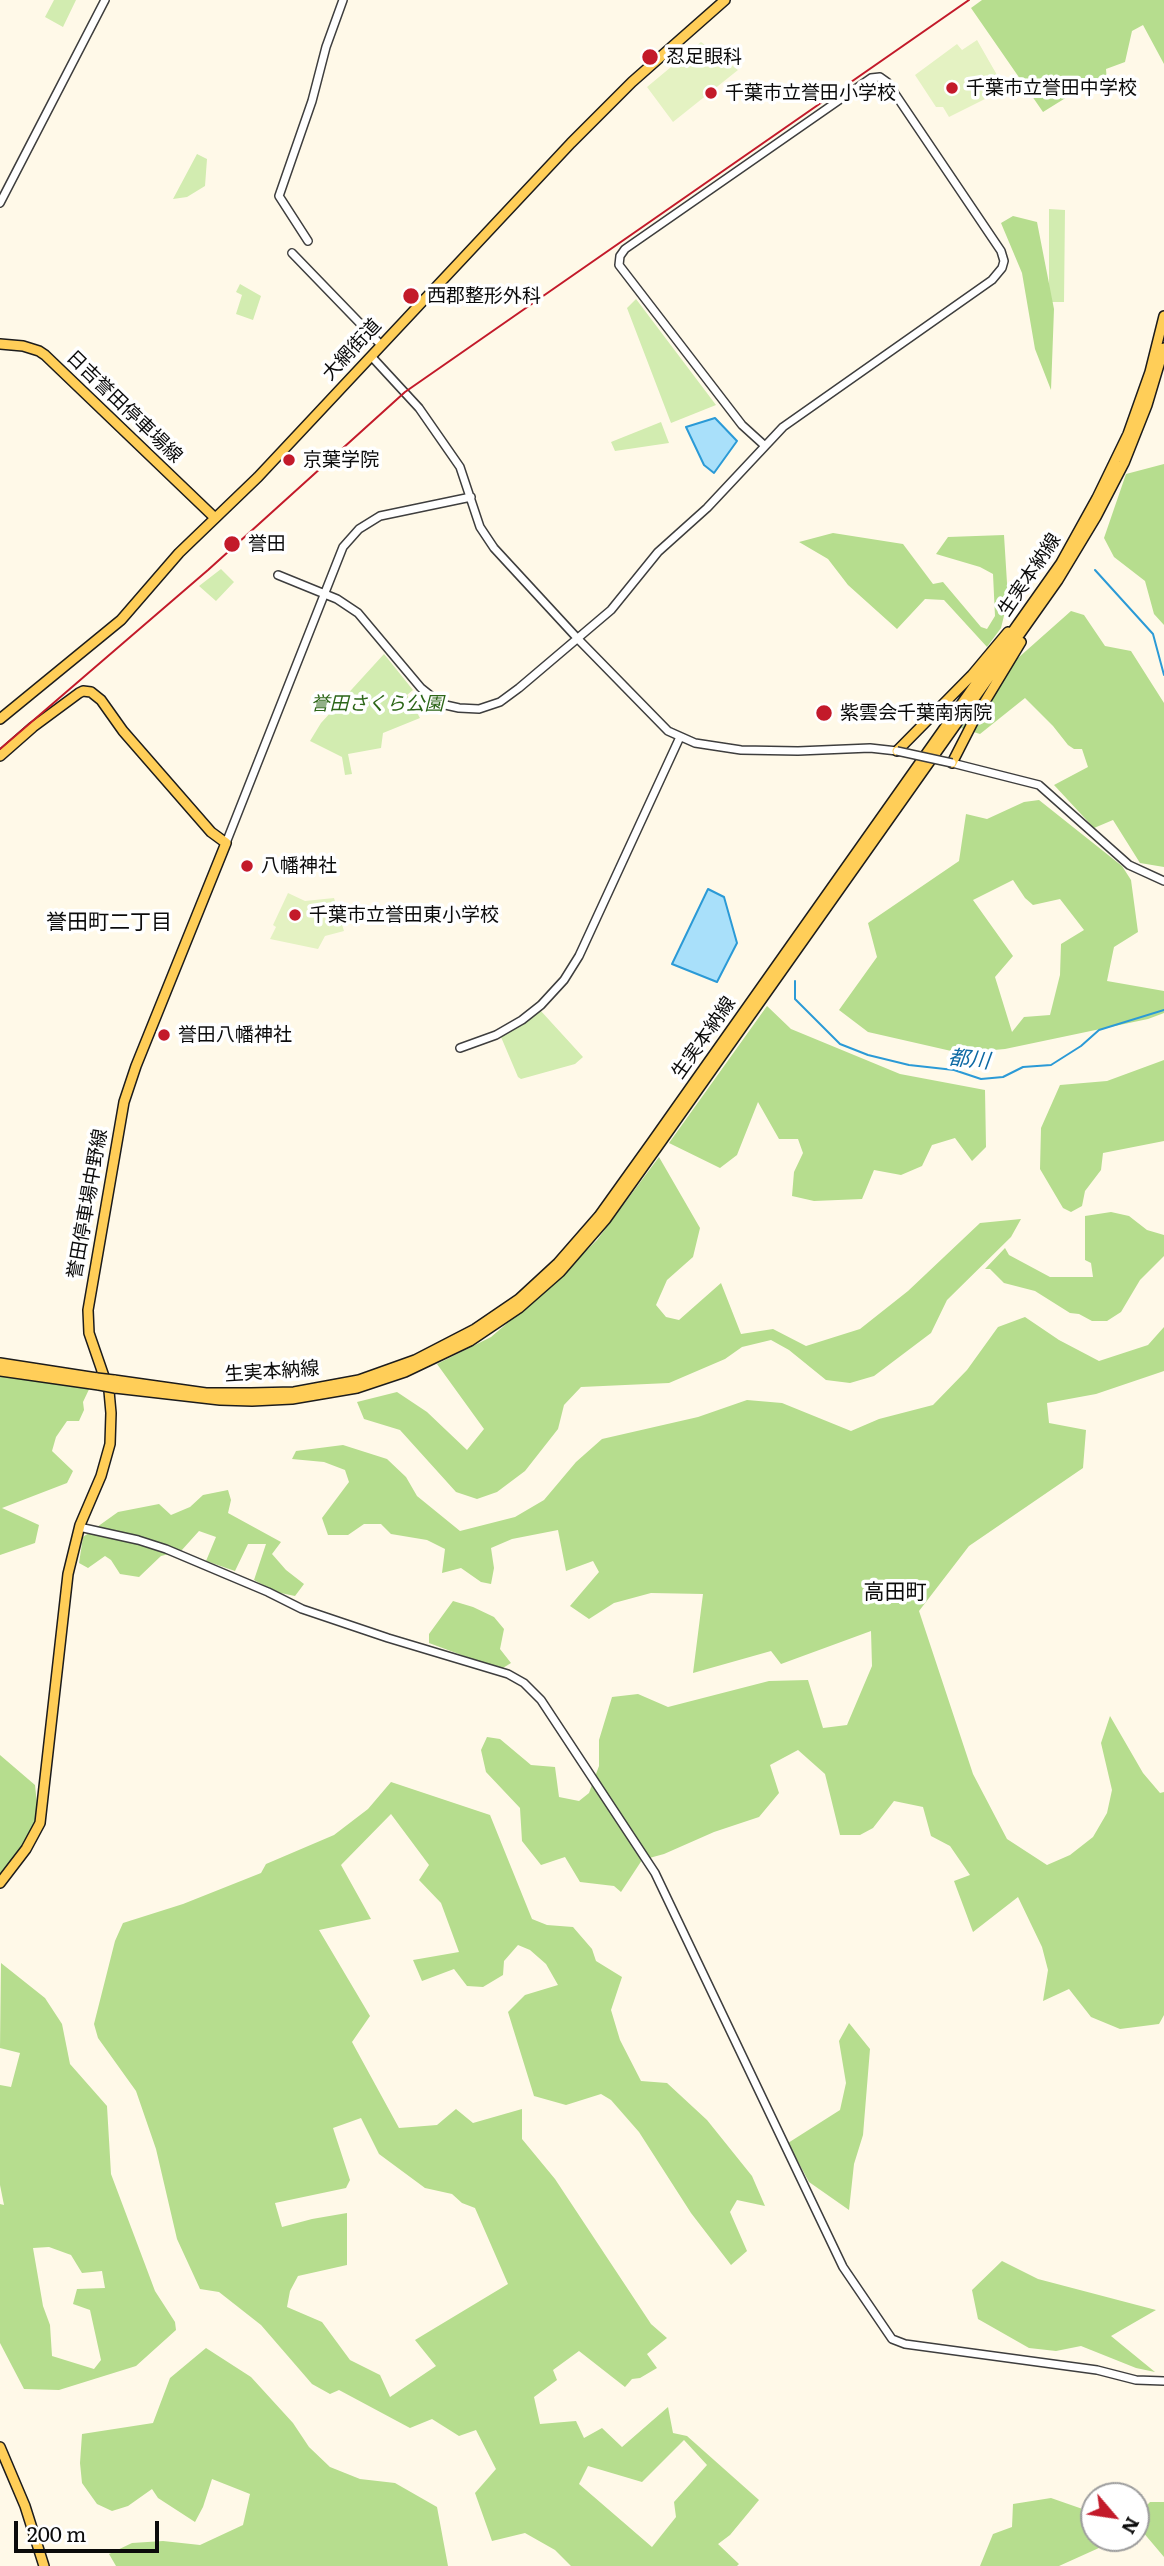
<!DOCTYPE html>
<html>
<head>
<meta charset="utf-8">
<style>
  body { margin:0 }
  #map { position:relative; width:1164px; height:2566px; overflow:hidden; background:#fff9e8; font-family:Literata,serif }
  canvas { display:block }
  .north { position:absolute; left:1080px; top:2482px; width:70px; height:70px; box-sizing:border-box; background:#fff; border:2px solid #9d9d9d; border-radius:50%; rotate:119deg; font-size:19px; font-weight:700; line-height:28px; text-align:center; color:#0b0b0b }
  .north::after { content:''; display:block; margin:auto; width:24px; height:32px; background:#c31a2a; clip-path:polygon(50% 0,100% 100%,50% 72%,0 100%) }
  .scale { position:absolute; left:14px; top:2521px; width:145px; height:32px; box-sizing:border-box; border:4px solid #0b0b0b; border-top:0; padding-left:9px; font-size:21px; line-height:24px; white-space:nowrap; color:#0b0b0b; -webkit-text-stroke:5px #fff; paint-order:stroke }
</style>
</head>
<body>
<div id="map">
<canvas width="1164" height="2566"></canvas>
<div class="north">N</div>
<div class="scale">200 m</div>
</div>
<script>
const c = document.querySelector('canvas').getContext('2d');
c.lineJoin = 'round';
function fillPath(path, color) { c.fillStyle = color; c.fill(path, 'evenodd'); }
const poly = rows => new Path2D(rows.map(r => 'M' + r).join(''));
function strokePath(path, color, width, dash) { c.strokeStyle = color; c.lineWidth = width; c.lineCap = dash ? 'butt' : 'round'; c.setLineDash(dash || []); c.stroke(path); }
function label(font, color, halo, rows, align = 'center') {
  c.font = font + ' Literata,"Noto Sans JP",serif'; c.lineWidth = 7; c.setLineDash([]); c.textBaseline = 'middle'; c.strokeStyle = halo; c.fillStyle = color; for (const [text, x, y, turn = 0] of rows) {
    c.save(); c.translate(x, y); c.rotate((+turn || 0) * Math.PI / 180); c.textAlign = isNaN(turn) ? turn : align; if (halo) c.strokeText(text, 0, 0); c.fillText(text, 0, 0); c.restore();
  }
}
fillPath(poly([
  [54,0,76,0,63,27,45,17],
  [197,154,207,159,205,186,187,197,173,199],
  [1049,209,1065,210,1064,302,1049,302],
  [240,284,261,296,253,320,236,314,242,295,236,292],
  [636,299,716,405,671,423,627,308],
  [661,422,669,443,615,451,611,442],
  [221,569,234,582,216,601,199,586],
  [384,654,413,690,407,695,420,718,383,733,381,748,348,754,352,774,345,775,342,757,310,741,321,723],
  [540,1010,583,1057,575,1064,521,1079,518,1077,501,1037]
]), '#d2ecb0');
fillPath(poly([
  [982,0,1164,0,1164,64,1143,25,1132,31,1125,62,1106,69,1108,97,1088,84,1043,112,971,8],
  [1013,216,1037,222,1054,309,1051,390,1035,349,1022,273,1001,223],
  [1164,464,1164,625,1154,614,1145,581,1114,557,1104,538,1126,474],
  [833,533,903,544,933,584,943,582,981,627,987,629,995,616,993,574,980,567,936,554,948,537,1004,535,1008,599,1001,628,987,647,944,600,925,599,897,629,848,585,828,559,799,542],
  [1071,611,1084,615,1105,646,1131,651,1164,703,1164,867,1140,863,1113,820,1094,828,1054,785,1088,767,1082,749,1074,749,1068,745,1053,726,1025,698,980,734,961,728,1018,658],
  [1039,800,1122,866,1131,880,1138,932,1114,947,1107,981,1164,991,1164,1013,1148,1019,1005,1049,960,1053,868,1032,839,1010,877,957,868,923,959,861,966,814,987,819,1024,802],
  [1013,880,1025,898,1033,905,1060,899,1084,930,1061,944,1060,975,1050,1015,1024,1017,1012,1032,995,977,1013,956,973,900],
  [767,1006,791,1029,900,1074,985,1090,986,1147,972,1161,955,1138,932,1145,922,1166,901,1175,874,1170,862,1199,814,1201,792,1196,794,1172,803,1153,798,1139,779,1139,758,1102,737,1155,720,1168,669,1143],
  [1164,1060,1164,1141,1103,1153,1101,1170,1085,1191,1082,1206,1071,1212,1063,1208,1040,1169,1041,1128,1060,1085,1107,1081],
  [659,1157,700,1228,693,1257,667,1280,656,1305,666,1317,679,1320,721,1283,741,1334,773,1329,806,1346,860,1329,908,1291,980,1223,1021,1219,1011,1237,947,1300,931,1333,874,1376,850,1383,826,1380,789,1350,771,1340,742,1347,725,1359,669,1383,581,1387,564,1405,558,1429,525,1471,497,1492,477,1499,456,1492,400,1430,364,1419,357,1402,397,1392,427,1412,467,1450,484,1429,437,1364,491,1337,545,1291,597,1240],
  [1111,1212,1129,1216,1147,1230,1164,1235,1164,1256,1140,1280,1121,1312,1107,1321,1092,1321,1079,1314,1070,1313,1035,1291,1004,1283,990,1269,985,1269,1005,1248,1009,1255,1050,1277,1093,1277,1091,1263,1085,1260,1085,1216],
  [1025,1317,1059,1340,1099,1361,1148,1345,1164,1327,1164,1371,1096,1394,1047,1403,1049,1423,1086,1430,1083,1468,969,1546,919,1611,973,1774,1007,1839,1047,1865,1070,1855,1093,1837,1107,1813,1112,1790,1101,1743,1110,1716,1143,1773,1160,1793,1164,1792,1164,2015,1159,2024,1120,2029,1091,2017,1069,1989,1043,2001,1048,1970,1042,1947,1018,1897,973,1932,954,1881,970,1875,950,1846,931,1836,923,1807,894,1801,873,1828,860,1835,840,1835,825,1774,798,1750,770,1765,779,1793,759,1817,714,1832,664,1854,642,1860,621,1892,614,1886,580,1882,565,1857,541,1865,522,1841,520,1808,486,1772,481,1750,487,1737,500,1739,531,1765,555,1767,559,1797,579,1801,589,1793,599,1766,599,1740,612,1697,638,1694,668,1707,769,1681,808,1680,823,1728,847,1725,872,1666,871,1631,781,1664,771,1651,693,1673,703,1594,651,1593,614,1603,589,1619,570,1606,599,1572,593,1561,566,1571,558,1530,512,1539,491,1548,494,1568,491,1584,481,1582,461,1568,442,1573,445,1549,427,1540,391,1534,381,1524,364,1524,348,1535,328,1535,322,1518,349,1482,345,1470,324,1462,292,1459,296,1451,343,1445,387,1459,406,1477,417,1496,460,1531,515,1517,544,1500,576,1462,602,1439,698,1417,747,1400,782,1403,851,1431,879,1419,933,1405,967,1370,998,1327],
  [0,1374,92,1383,83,1402,84,1410,79,1421,67,1421,56,1437,52,1451,73,1471,67,1483,2,1508,39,1525,35,1543,0,1555],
  [228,1490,231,1500,228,1513,281,1542,272,1554,286,1570,304,1584,295,1596,276,1592,254,1580,266,1544,248,1544,235,1571,206,1561,216,1537,199,1531,181,1551,161,1556,139,1577,120,1574,111,1560,105,1556,88,1568,79,1563,83,1537,118,1512,159,1504,171,1515,190,1507,203,1495],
  [453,1601,473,1607,494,1617,504,1629,500,1649,511,1663,498,1671,475,1660,429,1643,429,1634],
  [0,1755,35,1785,38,1813,30,1847,13,1874,0,1875],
  [391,1782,490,1815,532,1919,547,1925,573,1927,592,1949,596,1961,622,1977,611,2010,620,2040,641,2081,667,2083,707,2120,752,2176,765,2206,737,2200,730,2212,747,2251,731,2265,691,2213,639,2132,611,2100,601,2094,566,2105,534,2096,508,2012,525,1995,558,1985,546,1964,530,1950,518,1945,504,1961,503,1975,483,1987,467,1986,454,1969,422,1981,413,1960,459,1952,441,1903,419,1880,429,1865,391,1814,341,1865,371,1919,319,1930,370,2016,352,2042,399,2128,437,2125,456,2109,473,2123,522,2109,522,2139,555,2179,651,2324,667,2338,647,2354,657,2368,640,2378,632,2379,625,2387,579,2351,553,2370,557,2380,534,2397,540,2424,576,2421,584,2438,602,2428,622,2447,668,2407,673,2433,687,2436,759,2500,730,2535,718,2544,739,2564,737,2566,571,2566,555,2550,525,2533,492,2541,475,2493,496,2469,476,2430,459,2436,432,2419,410,2428,339,2390,330,2394,312,2384,261,2325,219,2292,200,2289,177,2239,156,2149,136,2091,98,2038,94,2024,115,1941,123,1923,183,1904,261,1873,266,1864,334,1835,368,1809],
  [361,2118,379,2154,425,2188,452,2194,462,2203,475,2208,508,2284,415,2340,436,2366,390,2397,380,2375,350,2360,322,2322,287,2307,290,2291,298,2276,347,2265,347,2213,312,2219,282,2227,275,2203,346,2188,350,2180,333,2128],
  [684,2440,707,2465,674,2502,676,2517,652,2547,579,2484,588,2466,642,2482],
  [1,1963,45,1998,62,2024,70,2064,107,2106,111,2174,155,2291,175,2322,176,2330,136,2366,59,2390,24,2389,0,2343,0,2204,4,2205,0,2185,0,2085,11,2087,20,2053,0,2048],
  [49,2247,71,2255,82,2273,102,2271,105,2288,77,2289,73,2304,90,2310,101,2360,94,2369,52,2356,50,2325,43,2306,33,2248],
  [849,2023,870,2049,863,2135,854,2164,849,2210,809,2182,788,2143,840,2110,846,2083,839,2041],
  [1002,2261,1038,2279,1156,2310,1111,2336,1155,2372,1136,2368,1081,2346,1056,2351,1029,2348,978,2319,972,2290],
  [206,2348,251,2377,293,2423,309,2447,330,2467,360,2479,395,2483,437,2507,448,2566,116,2566,109,2554,132,2543,163,2541,200,2545,243,2525,250,2494,212,2479,203,2507,195,2522,158,2498,152,2489,128,2506,112,2511,97,2504,82,2483,80,2463,82,2434,153,2423,170,2378],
  [1051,2498,1094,2513,1094,2538,1121,2538,1059,2566,980,2566,993,2534,1012,2527,1013,2504],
  [1150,2502,1164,2502,1164,2557,1142,2531,1136,2533,1136,2516]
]), '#b6dd8e');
fillPath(poly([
  [977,40,1005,89,949,117,943,107,936,107,915,75,957,44,962,50],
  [701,42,738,70,673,122,647,87],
  [288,893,305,901,334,898,344,931,325,936,318,949,270,939,276,927,273,925]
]), '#e4f2c2');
const water = poly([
  [715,418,737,441,714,473,704,465,686,427,715,418],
  [708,889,724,897,737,943,717,982,672,964,708,889]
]);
fillPath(water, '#a9e0fa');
strokePath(water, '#2b9ad6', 2);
strokePath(poly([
  [1095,570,1153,634,1164,675],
  [795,981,795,999,840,1044,868,1055,909,1065,954,1070,981,1079,1003,1077,1023,1067,1051,1065,1081,1046,1099,1030,1164,1010]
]), '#2b9ad6', 2);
const minor = poly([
  [0,203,105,0],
  [308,241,279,196,312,101,326,47,343,0],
  [292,253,381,345],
  [371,356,419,408,460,467,480,527,494,548,578,639,668,731,695,743,741,750,798,751,870,748,897,751],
  [278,575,337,599,358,613,421,688,441,704,459,708,479,709,500,702,519,688,611,610,658,552,707,508,783,427,992,280,1002,268,1004,261,1001,251,887,82,880,77,871,78,625,249,620,256,619,265,742,425,764,445],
  [952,763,1039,785,1129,865,1164,881],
  [226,843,343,547,359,529,380,516,471,497],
  [460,1048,496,1035,522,1020,541,1005,564,980,579,956,680,737],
  [79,1527,138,1540,166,1549,268,1592,302,1609,388,1638,508,1674,524,1683,541,1700,655,1873,843,2267,892,2339,905,2344,1097,2370,1136,2380,1164,2381]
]);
const major = poly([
  [0,344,23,346,39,351,45,355,214,517],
  [0,719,121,620,179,553,258,477,571,143,632,82,725,0],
  [897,751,972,675,1008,632],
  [0,756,33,727,79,693,83,691,91,692,101,700,123,731,211,832,226,843,136,1066,124,1102,88,1310,89,1333,109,1391,111,1413,110,1444,101,1476,80,1525,68,1574,40,1823,26,1849,0,1883],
  [952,763,975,718,1021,642],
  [0,1363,97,1378],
  [0,1371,99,1385],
  [114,1380,206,1393,251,1393,294,1392,359,1380,415,1360,475,1329,519,1299,558,1263,599,1216,652,1142,1061,563,1097,498,1128,434,1150,372,1164,316],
  [115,1388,220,1400,252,1401,292,1399,357,1388,405,1372,470,1341,519,1308,560,1272,606,1219,658,1146,1058,580,1096,517,1124,463,1147,405,1164,348],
  [0,2447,25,2506,44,2566]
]);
strokePath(minor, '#3e3e3e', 10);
strokePath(major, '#1c1c1c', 12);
strokePath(minor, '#fff', 7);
strokePath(major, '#ffce58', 9);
strokePath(poly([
  [0,749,208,570,405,392,969,0]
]), '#c31a2a', 2);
const minorBridge = poly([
  [897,751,952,763]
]);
const majorBridge = poly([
  [97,1378,114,1380],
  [99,1385,115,1388]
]);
strokePath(minorBridge, '#3e3e3e', 10, []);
strokePath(majorBridge, '#1c1c1c', 12, []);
strokePath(minorBridge, '#fff', 7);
strokePath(majorBridge, '#ffce58', 9);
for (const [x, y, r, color] of [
  [650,57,9,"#c31a2a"],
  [952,88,7,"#c31a2a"],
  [711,93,7,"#c31a2a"],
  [411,296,9,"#c31a2a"],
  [289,460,7,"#c31a2a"],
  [232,544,9,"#c31a2a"],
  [824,713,9,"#c31a2a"],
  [247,866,7,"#c31a2a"],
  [295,915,7,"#c31a2a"],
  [164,1035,7,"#c31a2a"]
]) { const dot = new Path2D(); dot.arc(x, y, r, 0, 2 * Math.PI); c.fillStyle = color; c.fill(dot); strokePath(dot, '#fff', 2.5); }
label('19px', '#0b0b0b', '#fff', [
  ["忍足眼科",666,57],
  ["千葉市立誉田中学校",966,88],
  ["千葉市立誉田小学校",725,93],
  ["西郡整形外科",427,296],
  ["京葉学院",303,460],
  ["誉田",248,544],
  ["紫雲会千葉南病院",840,713],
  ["八幡神社",261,866],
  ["千葉市立誉田東小学校",309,915],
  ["誉田八幡神社",178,1035]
], 'left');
label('19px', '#0b0b0b', '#fff', [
  ["大網街道",352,350,-47],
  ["日吉誉田停車場線",124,407,44],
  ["生実本納線",1030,575,-56],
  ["生実本納線",704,1038,-55],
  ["誉田停車場中野線",88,1204,-80],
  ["生実本納線",272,1372,-4]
]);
label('italic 19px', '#2c6618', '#fff', [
  ["誉田さくら公園",377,704]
]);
label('21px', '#0b0b0b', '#fff', [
  ["誉田町二丁目",109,923],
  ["高田町",895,1593]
]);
label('italic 21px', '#0d69a4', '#fff', [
  ["都川",969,1060,6]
]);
</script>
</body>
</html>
